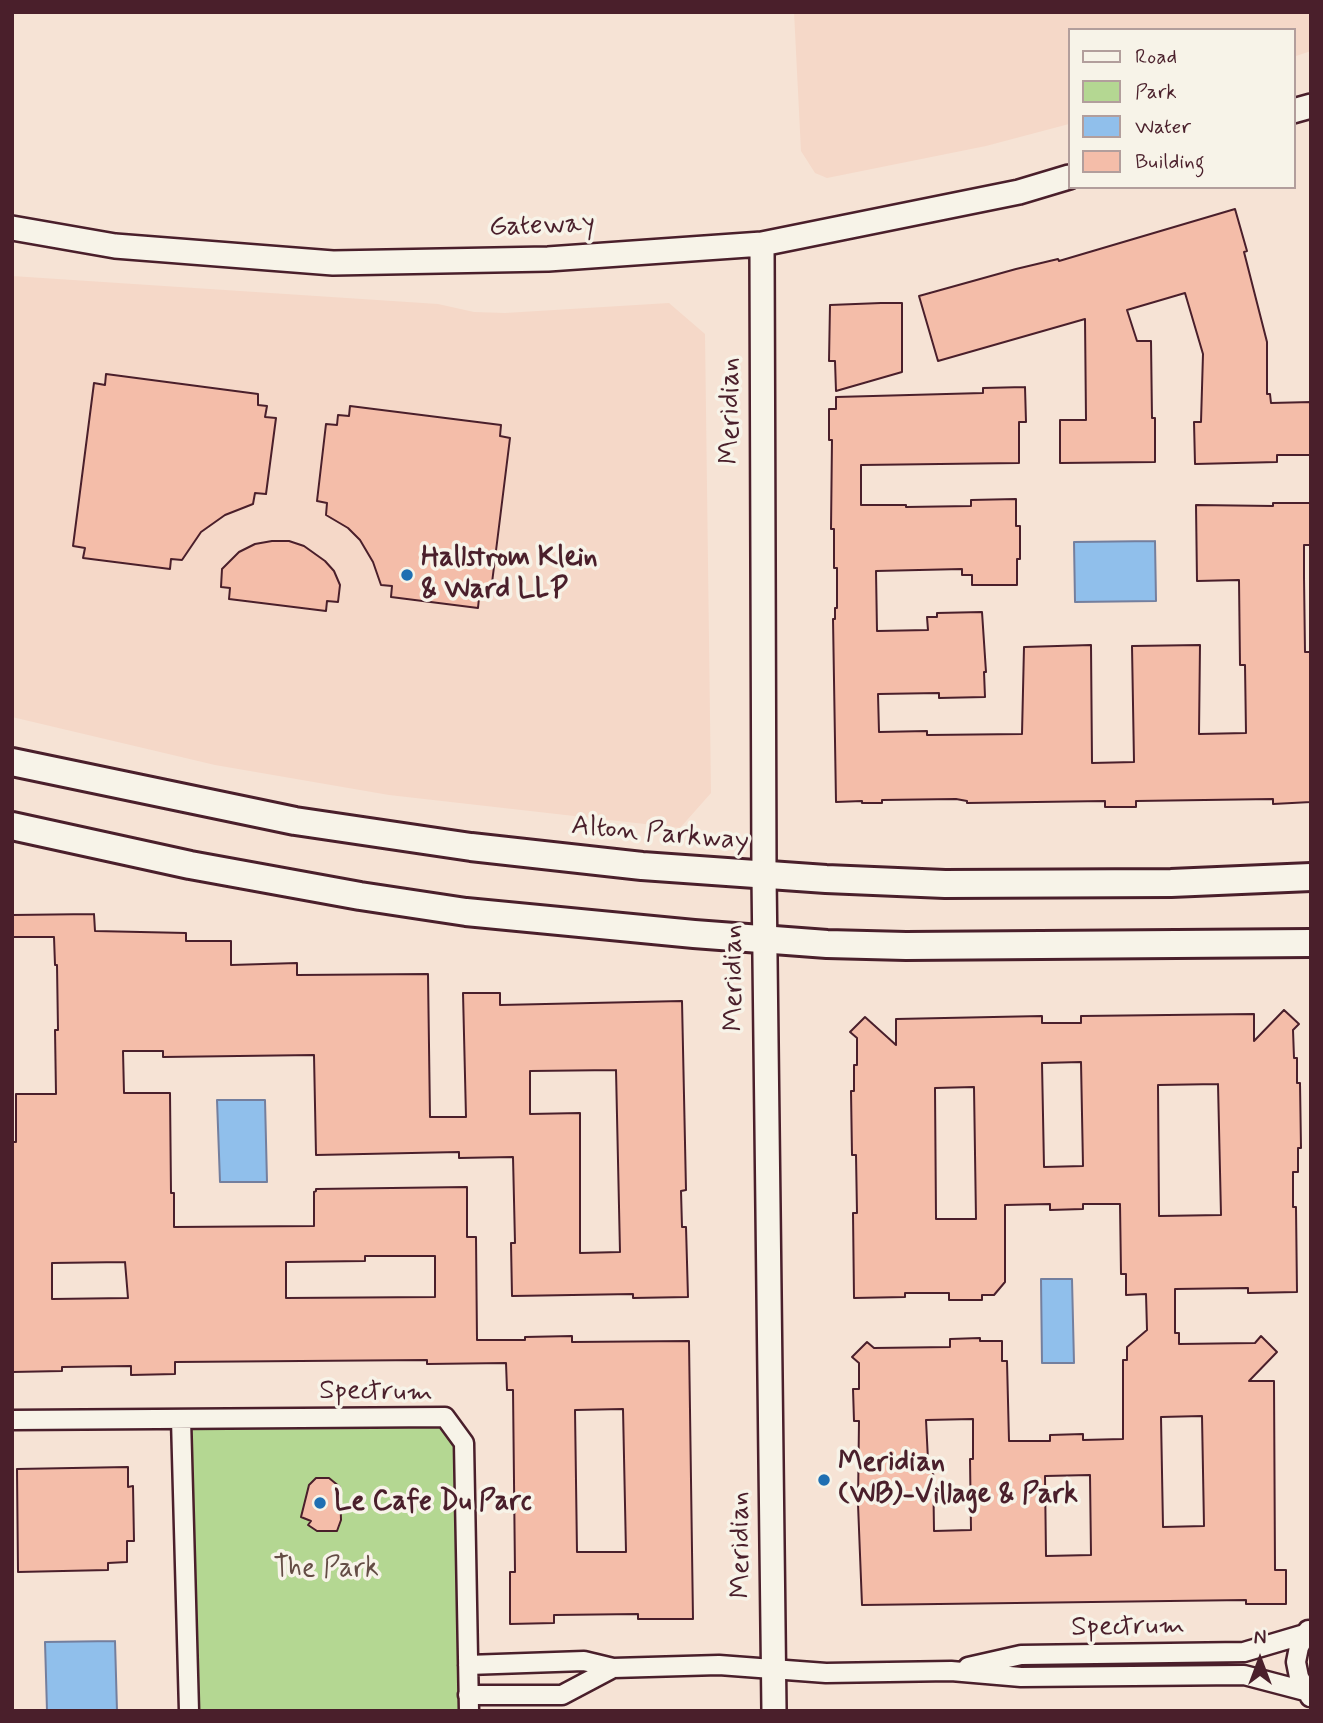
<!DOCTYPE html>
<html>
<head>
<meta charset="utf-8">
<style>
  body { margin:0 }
  #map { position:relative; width:1323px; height:1723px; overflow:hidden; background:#f6e3d5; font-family:Mynerve,sans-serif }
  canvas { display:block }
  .frame { position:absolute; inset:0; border:14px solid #4a1f2b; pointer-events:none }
  .legend { position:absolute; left:1068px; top:28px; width:228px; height:161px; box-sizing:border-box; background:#f7f3e8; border:2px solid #b29e9c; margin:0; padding:9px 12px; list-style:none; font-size:21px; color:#4a1f2b }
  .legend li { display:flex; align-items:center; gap:14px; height:35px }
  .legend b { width:35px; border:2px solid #b29e9c }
  .north { position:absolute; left:1225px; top:1625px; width:70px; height:70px; -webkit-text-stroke:5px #f7f3e8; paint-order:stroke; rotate:0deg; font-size:19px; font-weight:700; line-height:28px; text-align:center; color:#4a1f2b }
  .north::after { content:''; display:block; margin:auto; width:24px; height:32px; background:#4a1f2b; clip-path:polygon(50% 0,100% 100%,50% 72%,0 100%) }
</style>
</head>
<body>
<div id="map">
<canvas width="1323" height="1723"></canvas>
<div class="frame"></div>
<ul class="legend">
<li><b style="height:9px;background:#f7f3e8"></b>Road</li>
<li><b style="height:19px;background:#b4d792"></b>Park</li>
<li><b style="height:19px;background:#90bfeb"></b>Water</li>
<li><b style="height:19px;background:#f4bda9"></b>Building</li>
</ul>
<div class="north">N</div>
</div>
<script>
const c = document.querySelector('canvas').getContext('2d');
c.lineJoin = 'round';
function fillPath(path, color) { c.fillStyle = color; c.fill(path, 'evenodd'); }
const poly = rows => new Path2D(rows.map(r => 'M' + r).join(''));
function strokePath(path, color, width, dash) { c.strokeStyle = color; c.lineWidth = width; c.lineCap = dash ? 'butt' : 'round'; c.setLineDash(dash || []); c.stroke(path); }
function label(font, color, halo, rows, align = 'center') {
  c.font = font + ' Mynerve,sans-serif'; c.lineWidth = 7; c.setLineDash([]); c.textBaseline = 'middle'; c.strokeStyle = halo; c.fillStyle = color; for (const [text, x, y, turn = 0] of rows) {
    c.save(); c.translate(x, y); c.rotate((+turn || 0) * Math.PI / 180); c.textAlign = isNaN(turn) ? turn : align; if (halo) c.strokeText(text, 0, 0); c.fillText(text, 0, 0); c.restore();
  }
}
fillPath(poly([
  [794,12,1311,12,1311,51,1293,57,1293,30,1069,30,1069,124,986,146,827,178,815,173,801,151],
  [12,276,438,304,474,312,505,313,669,303,705,334,711,793,680,828,389,795,215,765,12,717]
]), '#f5d8c8');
fillPath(poly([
  [445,1417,464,1443,469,1711,189,1711,181,1419]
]), '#b4d792');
const water = poly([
  [1155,541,1156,601,1075,602,1074,542,1155,541],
  [217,1100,265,1100,267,1182,220,1182,217,1100],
  [1041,1279,1072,1279,1074,1363,1042,1363,1041,1279],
  [115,1641,117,1711,47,1711,45,1642,115,1641]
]);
fillPath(water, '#90bfeb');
strokePath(water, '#747f9e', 2);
const building = poly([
  [1235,209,1247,251,1244,252,1267,342,1267,394,1270,394,1271,403,1311,402,1311,455,1277,455,1277,462,1195,464,1194,422,1201,422,1203,354,1185,293,1127,310,1137,341,1151,341,1152,418,1155,418,1155,462,1060,463,1060,420,1086,420,1085,319,938,361,919,296,1016,269,1058,259,1059,261,1235,209],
  [881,303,902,303,902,372,836,391,835,361,829,361,830,305,881,303],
  [106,374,258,394,258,405,267,406,265,417,276,418,266,494,255,493,253,504,225,515,201,532,182,560,171,559,170,569,83,558,85,548,73,546,94,383,105,385,106,374],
  [1025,387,1026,422,1019,422,1019,463,861,465,861,505,906,505,906,507,971,506,971,500,1016,499,1016,526,1020,526,1020,559,1017,559,1017,585,972,585,972,575,962,575,962,569,876,571,877,631,928,630,927,617,937,617,937,613,982,612,986,672,984,672,985,697,939,698,939,693,878,694,879,732,927,731,927,735,1022,734,1024,647,1091,645,1092,763,1134,762,1132,646,1200,645,1199,734,1246,733,1245,665,1240,665,1239,580,1197,581,1196,505,1273,506,1273,503,1311,503,1311,545,1304,545,1304,577,1305,652,1310,652,1311,802,1273,804,1273,799,1136,801,1136,807,1105,807,1105,801,967,803,967,801,956,799,882,800,882,803,862,803,862,801,836,802,833,619,835,619,835,608,837,608,837,568,834,568,834,529,831,529,832,440,829,440,829,409,836,409,836,397,983,393,983,388,1025,387],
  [350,406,501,425,500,436,510,438,490,599,479,598,478,608,391,597,392,586,381,585,373,562,360,540,348,528,326,515,327,503,317,501,326,424,337,425,338,415,349,416,350,406],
  [272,541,289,541,304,546,325,561,334,571,340,585,338,602,327,601,326,611,229,599,230,588,221,587,222,569,239,552,255,544,272,541],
  [94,914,95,931,186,933,186,941,231,941,231,965,297,963,297,975,428,974,430,1117,466,1117,463,993,500,993,500,1005,682,1001,686,1190,681,1191,682,1227,686,1227,688,1297,633,1298,633,1294,512,1296,511,1243,515,1243,513,1157,459,1158,459,1152,316,1155,314,1055,163,1057,163,1051,123,1051,124,1093,170,1093,171,1193,174,1193,174,1227,314,1226,314,1192,316,1191,316,1189,467,1187,467,1237,476,1237,477,1340,525,1340,525,1337,572,1336,572,1342,689,1341,693,1619,638,1619,638,1614,554,1615,554,1623,510,1624,510,1572,515,1572,513,1390,507,1390,506,1363,427,1364,427,1360,175,1362,175,1374,131,1375,131,1366,62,1367,62,1371,12,1372,12,1142,16,1142,16,1094,56,1094,55,1030,58,1030,57,965,55,965,54,937,12,937,12,915,94,914],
  [616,1070,620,1252,580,1253,580,1113,530,1114,530,1071,616,1070],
  [365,1256,435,1256,435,1297,286,1298,286,1262,365,1261,365,1256],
  [125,1262,128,1298,52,1299,52,1263,125,1262],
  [623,1409,626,1552,577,1552,575,1410,623,1409],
  [1284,1010,1299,1024,1293,1030,1294,1058,1297,1058,1297,1083,1300,1083,1301,1148,1298,1148,1298,1172,1293,1172,1293,1207,1296,1207,1297,1292,1248,1293,1248,1288,1175,1289,1175,1333,1179,1333,1179,1344,1255,1343,1261,1336,1277,1352,1249,1381,1274,1381,1275,1570,1286,1570,1286,1604,1246,1604,1246,1600,862,1605,858,1504,859,1421,854,1421,853,1389,859,1389,859,1363,852,1357,867,1342,874,1348,950,1347,950,1339,980,1338,980,1341,1002,1341,1002,1361,1007,1361,1009,1441,1050,1441,1050,1435,1083,1434,1083,1440,1123,1439,1123,1360,1127,1360,1127,1347,1147,1330,1146,1294,1126,1295,1126,1274,1121,1274,1120,1204,1083,1204,1083,1209,1050,1210,1050,1204,1005,1205,1005,1282,994,1295,982,1295,982,1300,949,1300,949,1293,905,1293,905,1297,854,1298,853,1213,857,1213,856,1155,852,1155,851,1091,854,1091,854,1065,857,1065,857,1038,850,1032,865,1017,896,1045,896,1019,1042,1016,1042,1023,1081,1023,1081,1016,1254,1014,1254,1041,1284,1010],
  [1081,1062,1083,1166,1044,1167,1042,1063,1081,1062],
  [1218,1084,1221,1215,1159,1216,1158,1085,1218,1084],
  [974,1087,976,1219,936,1219,935,1088,974,1087],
  [1202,1416,1204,1526,1163,1527,1161,1417,1202,1416],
  [973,1419,973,1459,970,1459,971,1530,934,1531,933,1460,928,1460,926,1420,973,1419],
  [1090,1475,1091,1555,1046,1556,1045,1476,1090,1475],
  [128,1467,128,1487,133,1486,134,1541,127,1541,127,1562,108,1563,108,1570,18,1572,17,1469,128,1467],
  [316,1478,329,1478,340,1487,341,1520,337,1531,317,1531,308,1525,311,1521,301,1517,309,1485,316,1478]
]);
fillPath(building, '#f4bda9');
strokePath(building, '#4a1f2b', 2);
const minor = poly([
  [181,1419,189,1711],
  [12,1420,445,1417,464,1443,469,1711],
  [1308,1630,1299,1647,1296,1662,1299,1677,1310,1697],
  [468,1665,584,1661,613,1668,719,1665,826,1673,951,1671,1021,1677,1244,1675,1305,1691],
  [968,1667,1021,1655,1244,1652,1305,1634],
  [468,1695,562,1695,613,1668]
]);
const tertiary = poly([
  [1293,111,1311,106],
  [12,228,115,246,333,263,548,259,762,244,1019,192,1069,177],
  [762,244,764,875,774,1711]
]);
const secondary = poly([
  [12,762,295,821,471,847,642,866,826,879,945,884,1171,883,1311,877],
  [12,826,190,865,360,896,466,912,694,934,827,944,906,946,1311,943]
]);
strokePath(minor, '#4a1f2b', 23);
strokePath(tertiary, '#4a1f2b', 28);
strokePath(secondary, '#4a1f2b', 32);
strokePath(minor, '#f7f3e8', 18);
strokePath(tertiary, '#f7f3e8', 23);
strokePath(secondary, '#f7f3e8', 26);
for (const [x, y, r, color] of [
  [407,575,7,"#1f6fb2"],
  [824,1480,7,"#1f6fb2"],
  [320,1503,7,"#1f6fb2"]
]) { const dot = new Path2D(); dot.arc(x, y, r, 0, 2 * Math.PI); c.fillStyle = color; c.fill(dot); strokePath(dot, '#f7f3e8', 2.5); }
label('28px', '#4a1f2b', '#f7f3e8', [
  ["Gateway",542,227,-2],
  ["Meridian",732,411,-90],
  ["Alton Parkway",660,835,5],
  ["Meridian",735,978,-91],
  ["Spectrum",376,1393,1],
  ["Meridian",742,1545,-91],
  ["Spectrum",1128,1628,-1]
]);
label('bold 28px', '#4a1f2b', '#f7f3e8', [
  ["Hallstrom Klein",421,559],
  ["& Ward LLP",421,591],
  ["Meridian",838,1464],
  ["(WB)-Village & Park",838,1496],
  ["Le Cafe Du Parc",334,1503]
], 'left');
label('28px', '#644d45', '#f7f3e8', [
  ["The Park",326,1570]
]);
</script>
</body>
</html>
